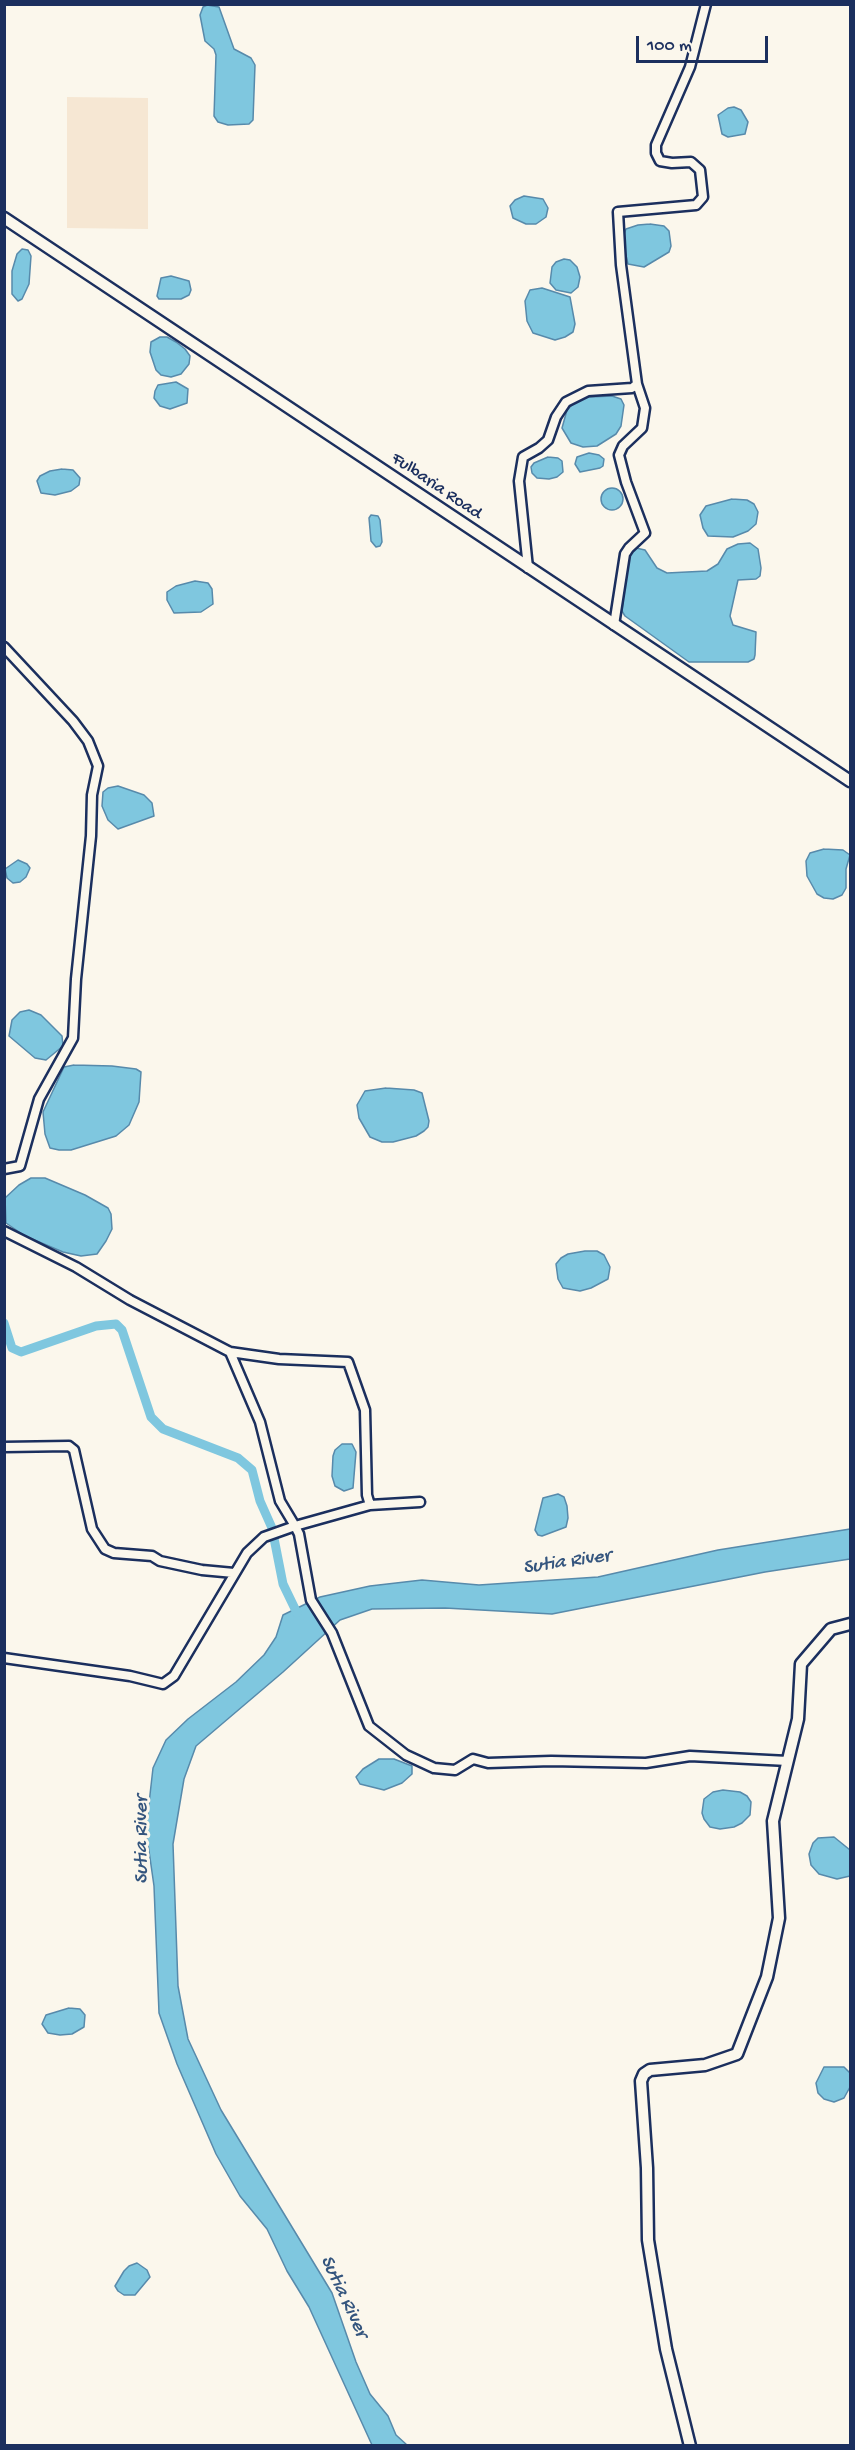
<!DOCTYPE html>
<html>
<head>
<meta charset="utf-8">
<style>
  body { margin:0 }
  #map { position:relative; width:855px; height:2450px; overflow:hidden; background:#fbf7ec; font-family:"Gochi Hand",sans-serif }
  canvas { display:block }
  .frame { position:absolute; inset:0; border:6px solid #1b2f5e; pointer-events:none }
  .scale { position:absolute; left:636px; top:36px; width:132px; height:27px; box-sizing:border-box; border:3px solid #1b2f5e; border-top:0; padding-left:8px; font-size:18px; line-height:21px; white-space:nowrap; color:#1b2f5e; -webkit-text-stroke:4px #fbf7ec; paint-order:stroke }
</style>
</head>
<body>
<div id="map">
<canvas width="855" height="2450"></canvas>
<div class="frame"></div>
<div class="scale">100 m</div>
</div>
<script>
const c = document.querySelector('canvas').getContext('2d');
c.lineJoin = 'round';
function fillPath(path, color) { c.fillStyle = color; c.fill(path, 'evenodd'); }
const poly = rows => new Path2D(rows.map(r => 'M' + r).join(''));
function strokePath(path, color, width, dash) { c.strokeStyle = color; c.lineWidth = width; c.lineCap = dash ? 'butt' : 'round'; c.setLineDash(dash || []); c.stroke(path); }
function label(font, color, halo, rows, align = 'center') {
  c.font = font + ' "Gochi Hand",sans-serif'; c.lineWidth = 6; c.setLineDash([]); c.textBaseline = 'middle'; c.strokeStyle = halo; c.fillStyle = color; for (const [text, x, y, turn = 0] of rows) {
    c.save(); c.translate(x, y); c.rotate((+turn || 0) * Math.PI / 180); c.textAlign = isNaN(turn) ? turn : align; if (halo) c.strokeText(text, 0, 0); c.fillText(text, 0, 0); c.restore();
  }
}
fillPath(poly([
  [67,97,148,98,148,229,67,228]
]), '#f6e7d3');
const water = poly([
  [207,5,219,7,234,49,251,58,255,65,253,120,249,124,228,125,218,122,214,116,216,55,214,49,205,41,200,15,203,7,207,5],
  [734,107,741,110,748,122,745,134,728,137,722,134,718,115,728,108,734,107],
  [524,196,543,199,548,208,546,217,536,224,526,224,513,218,510,206,515,200,524,196],
  [650,224,664,226,669,231,671,246,669,252,644,267,628,264,622,239,626,229,638,225,650,224],
  [22,249,28,250,31,256,29,284,22,299,18,301,12,294,12,271,17,254,22,249],
  [564,259,570,260,577,267,580,277,578,287,571,293,556,290,550,283,552,267,556,262,564,259],
  [171,276,189,281,191,290,189,295,181,299,159,299,157,296,161,278,171,276],
  [542,288,570,297,575,324,573,332,565,337,555,340,533,333,527,321,525,301,530,290,542,288],
  [160,337,167,337,176,342,185,349,190,356,189,364,181,374,171,377,161,375,156,370,150,352,151,342,160,337],
  [176,382,188,389,187,403,170,409,160,406,154,398,155,391,158,385,176,382],
  [612,396,621,399,624,405,621,426,616,434,597,446,583,447,571,443,562,428,567,410,573,404,581,398,590,397,612,396],
  [589,453,599,455,604,459,603,466,600,468,580,472,575,464,577,457,589,453],
  [548,457,558,458,562,461,563,472,557,477,549,479,537,478,532,473,531,467,534,463,548,457],
  [62,469,73,470,80,478,79,485,71,491,55,495,41,493,37,481,40,476,50,471,62,469],
  '601 499a11 11 0 1 1 22 0a11 11 0 1 1-22 0Z',
  [732,499,747,500,754,504,758,512,756,524,748,531,733,537,708,536,703,528,700,515,706,506,732,499],
  [371,515,378,516,380,520,382,542,380,546,376,547,371,541,369,518,371,515],
  [750,543,758,549,761,568,760,576,756,579,738,580,730,616,733,625,756,632,755,655,754,659,748,662,689,662,625,616,622,611,627,560,630,552,636,548,645,550,657,568,667,573,707,571,718,564,727,549,738,544,750,543],
  [195,581,208,583,212,589,213,604,201,612,174,613,167,600,167,592,176,586,195,581],
  [118,786,144,795,152,803,154,816,118,829,108,820,102,806,103,792,108,788,118,786],
  [824,849,843,850,850,855,846,869,846,888,842,895,833,899,824,898,817,894,807,876,806,861,810,853,824,849],
  [18,860,27,864,30,868,26,877,20,882,13,883,7,878,5,869,18,860],
  [29,1010,41,1015,62,1036,63,1046,46,1060,35,1058,9,1036,12,1020,20,1012,29,1010],
  [74,1065,112,1066,136,1069,141,1072,139,1102,129,1125,116,1136,71,1150,59,1150,50,1148,45,1134,43,1112,64,1067,74,1065],
  [386,1088,414,1090,422,1093,429,1121,428,1127,424,1131,416,1136,393,1142,382,1142,370,1137,359,1118,357,1105,365,1091,386,1088],
  [31,1178,45,1178,85,1195,108,1208,111,1214,112,1229,106,1241,97,1254,81,1256,63,1252,25,1236,6,1223,5,1198,19,1185,31,1178],
  [585,1251,597,1251,604,1255,610,1267,608,1279,591,1288,580,1291,563,1288,558,1279,556,1264,561,1258,568,1254,585,1251],
  [342,1444,352,1444,356,1452,353,1488,344,1491,335,1486,332,1476,333,1456,335,1450,342,1444],
  [558,1494,564,1497,567,1506,568,1518,566,1527,542,1536,538,1535,535,1530,543,1498,558,1494],
  [850,1529,850,1559,765,1572,552,1614,445,1608,372,1609,340,1620,283,1672,196,1746,184,1779,173,1844,178,1986,188,2039,221,2110,332,2293,356,2362,370,2394,388,2416,396,2435,407,2445,372,2445,309,2307,287,2271,267,2229,240,2196,216,2154,177,2064,159,2013,154,1886,146,1830,153,1768,166,1740,188,1719,236,1682,264,1655,276,1637,283,1615,320,1597,370,1586,422,1580,479,1585,598,1577,718,1550,850,1529],
  [379,1759,394,1759,412,1766,412,1774,402,1783,384,1790,360,1784,356,1777,363,1769,379,1759],
  [723,1790,740,1792,747,1796,751,1802,750,1815,742,1823,734,1827,720,1829,710,1827,704,1819,702,1813,704,1799,713,1792,723,1790],
  [834,1837,850,1850,850,1876,837,1879,819,1874,811,1865,809,1854,813,1843,818,1838,834,1837],
  [69,2008,80,2009,85,2015,84,2027,72,2034,60,2035,48,2033,42,2024,46,2015,69,2008],
  [824,2067,844,2067,850,2073,850,2087,844,2098,834,2102,824,2099,818,2093,816,2083,824,2067],
  [137,2263,147,2270,150,2277,135,2295,124,2295,118,2291,115,2286,124,2271,129,2266,137,2263]
]);
fillPath(water, '#7fc7df');
strokePath(water, '#578aab', 1.5);
strokePath(poly([
  [4,1323,12,1348,21,1352,96,1326,116,1324,122,1330,151,1417,163,1429,238,1458,252,1470,260,1501,272,1528,283,1584,297,1613]
]), '#7fc7df', 9);
const minor = poly([
  [528,568,519,481,523,457,539,448,548,440,556,417,566,402,588,391,632,388,637,384,621,265,618,212,696,205,703,197,700,170,691,162,672,163,660,161,656,153,656,145,690,67,706,4],
  [614,625,625,554,629,548,645,533,626,482,619,455,623,446,642,428,645,408,637,384],
  [4,647,73,721,88,741,98,766,92,795,91,836,76,979,73,1038,39,1099,20,1166,4,1169],
  [4,1231,76,1267,130,1300,230,1352,279,1359,348,1362,365,1410,367,1495,370,1505],
  [230,1352,260,1422,280,1501,295,1526,370,1505,420,1502],
  [4,1447,69,1446,74,1450,92,1529,105,1549,114,1553,152,1556,160,1561,202,1570,234,1573],
  [4,1658,130,1676,163,1684,174,1676,247,1553,264,1537,295,1526,299,1534,311,1600,332,1633,369,1726,406,1755,434,1768,455,1770,473,1759,488,1763,551,1761,646,1763,690,1756,788,1761]
]);
const tertiary = poly([
  [690,2446,666,2349,648,2240,647,2168,641,2081,644,2074,650,2070,705,2065,737,2054,767,1977,779,1918,773,1821,798,1719,801,1664,831,1629,850,1624]
]);
const secondary = poly([
  [4,218,850,781]
]);
strokePath(minor, '#1b2f5e', 13);
strokePath(tertiary, '#1b2f5e', 15);
strokePath(secondary, '#1b2f5e', 15);
strokePath(minor, '#fbf7ec', 8);
strokePath(tertiary, '#fbf7ec', 10);
strokePath(secondary, '#fbf7ec', 10);
label('18px', '#1b2f5e', '#fbf7ec', [
  ["Fulbaria Road",436,487,34]
]);
label('italic 20px', '#34557e', '#fbf7ec', [
  ["Sutia River",567,1563,-8],
  ["Sutia River",143,1840,-90],
  ["Sutia River",343,2297,65]
]);
</script>
</body>
</html>
